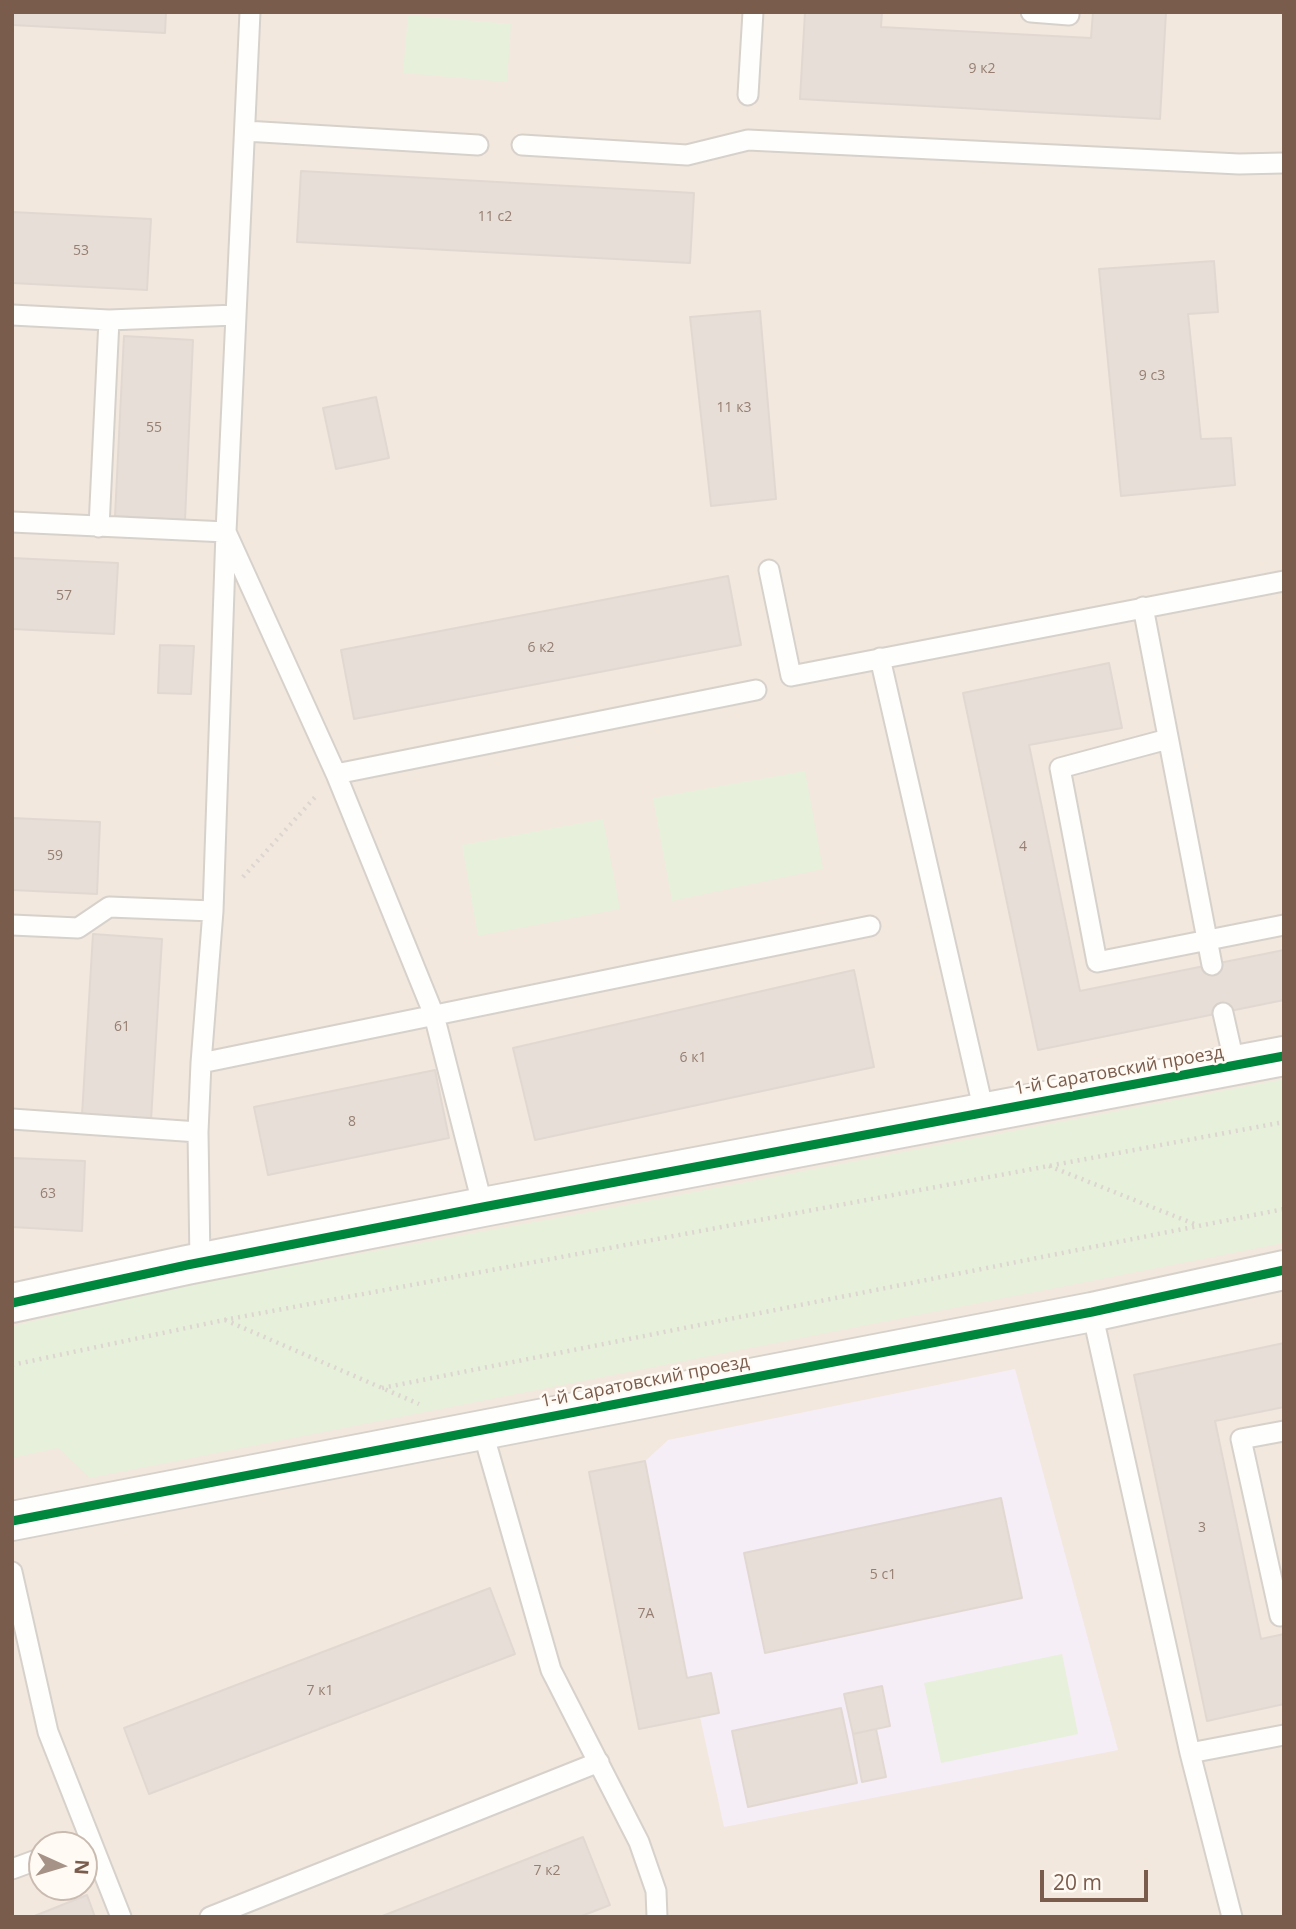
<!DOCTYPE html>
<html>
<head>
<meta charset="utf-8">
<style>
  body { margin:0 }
  #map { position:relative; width:1296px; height:1929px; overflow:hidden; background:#f9f5f0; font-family:"Open Sans",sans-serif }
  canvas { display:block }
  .frame { position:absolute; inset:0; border:14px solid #7a5c4d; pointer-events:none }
  .north { position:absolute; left:28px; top:1831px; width:70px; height:70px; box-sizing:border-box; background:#fffaf3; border:2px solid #cabbb1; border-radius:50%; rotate:94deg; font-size:19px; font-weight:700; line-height:28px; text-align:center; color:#7a5c4d }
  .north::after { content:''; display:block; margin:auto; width:24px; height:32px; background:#a69286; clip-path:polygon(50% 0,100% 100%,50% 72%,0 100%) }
  .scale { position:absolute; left:1040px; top:1870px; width:108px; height:32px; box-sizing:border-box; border:4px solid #7a5c4d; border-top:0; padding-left:9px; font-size:21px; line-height:24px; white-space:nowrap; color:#7a5c4d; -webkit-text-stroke:5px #fffaf3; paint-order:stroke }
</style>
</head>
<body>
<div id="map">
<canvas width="1296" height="1929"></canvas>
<div class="frame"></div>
<div class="north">N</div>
<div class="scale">20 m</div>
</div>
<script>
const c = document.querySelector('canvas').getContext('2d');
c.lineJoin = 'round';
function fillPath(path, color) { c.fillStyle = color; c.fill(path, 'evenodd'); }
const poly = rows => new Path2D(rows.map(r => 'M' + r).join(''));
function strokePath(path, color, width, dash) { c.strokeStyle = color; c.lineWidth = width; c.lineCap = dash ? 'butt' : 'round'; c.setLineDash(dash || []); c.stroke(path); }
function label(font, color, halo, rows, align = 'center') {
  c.font = font + ' "Open Sans",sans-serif'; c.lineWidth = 5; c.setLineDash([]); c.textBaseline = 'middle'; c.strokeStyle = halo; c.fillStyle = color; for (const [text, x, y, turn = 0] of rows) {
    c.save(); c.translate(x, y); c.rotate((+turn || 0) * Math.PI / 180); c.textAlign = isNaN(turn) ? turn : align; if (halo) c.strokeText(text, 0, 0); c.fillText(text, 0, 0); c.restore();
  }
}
fillPath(poly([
  [12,12,1284,12,1284,1917,12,1917],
  [42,1845,84,1845,84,1887,42,1887]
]), '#f2e8de');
fillPath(poly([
  [1015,1369,1118,1750,724,1827,700,1717,719,1713,711,1674,687,1678,645,1461,668,1440]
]), '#f6eef6');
fillPath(poly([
  [408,15,511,24,507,82,403,73],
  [805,771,823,869,672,901,653,798],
  [603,819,620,909,478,936,462,845],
  [1284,1079,1284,1243,90,1478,58,1448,12,1458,12,1326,188,1285,600,1210],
  [1062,1654,1078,1734,941,1763,924,1683]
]), '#e7f0db');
const building = poly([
  [12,12,166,12,165,33,12,25,12,12],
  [805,12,882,12,881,27,1091,38,1093,12,1166,12,1160,119,800,99,805,12],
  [301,171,694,193,690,263,297,242,301,171],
  [12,212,151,219,147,290,12,283,12,212],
  [1214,261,1218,312,1188,314,1201,439,1231,438,1235,485,1121,496,1099,269,1214,261],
  [760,311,776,499,711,506,690,317,760,311],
  [124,336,193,340,185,520,115,516,124,336],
  [376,397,389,458,336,469,323,408,376,397],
  [12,558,118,563,114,634,12,629,12,558],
  [728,576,741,645,354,719,341,650,728,576],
  [160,645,194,646,191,694,158,693,160,645],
  [1109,663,1122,728,1029,745,1080,991,1284,950,1284,1000,1038,1050,963,693,1109,663],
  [12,818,100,822,97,894,12,890,12,818],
  [93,934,162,939,151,1120,82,1115,93,934],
  [854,970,874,1067,535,1140,513,1048,854,970],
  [435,1070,449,1138,268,1175,254,1107,435,1070],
  [12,1158,85,1161,82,1231,12,1227,12,1158],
  [1284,1343,1284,1407,1215,1421,1261,1639,1284,1634,1284,1704,1207,1721,1134,1375,1284,1343],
  [645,1461,687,1678,711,1673,719,1713,639,1729,589,1472,645,1461],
  [1001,1498,1022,1598,765,1653,744,1553,1001,1498],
  [490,1588,515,1654,149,1794,124,1728,490,1588],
  [882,1686,890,1726,853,1734,844,1694,882,1686],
  [841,1708,857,1783,748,1807,732,1731,841,1708],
  [876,1729,886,1777,862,1782,853,1734,876,1729],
  [583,1837,610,1905,579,1917,380,1917,583,1837],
  [87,1895,95,1917,32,1917,87,1895]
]);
fillPath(building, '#e6ded7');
strokePath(building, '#e2d8d2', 2);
const service = poly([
  [250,12,226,532,336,774,434,1015,483,1207],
  [1031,12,1069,15,1069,12],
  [748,95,753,12],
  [245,131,478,145],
  [522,145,687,155,748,140,1239,164,1284,163],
  [12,315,109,320,236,315],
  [12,522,226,532,213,911,201,1063,198,1132,200,1262],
  [99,527,109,320],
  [769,570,791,676,1284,581],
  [1143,607,1212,965],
  [880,658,984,1112],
  [1168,739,1060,768,1097,962,1284,925],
  [336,774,756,690],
  [12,925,78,928,109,907,213,911],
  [1223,1013,1235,1066],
  [201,1063,870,926],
  [12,1119,198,1132],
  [1092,1312,1190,1753,1232,1917],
  [482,1429,551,1670,639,1842,656,1891,657,1917],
  [1284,1431,1241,1439,1280,1616,1284,1615],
  [12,1572,48,1732,121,1917],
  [1190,1753,1284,1735],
  [12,1869,42,1858],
  [210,1917,599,1762]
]);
const tertiary = poly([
  [12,1303,187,1265,483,1207,1284,1056],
  [12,1521,1092,1312,1284,1270]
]);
strokePath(service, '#d7d1cb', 23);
strokePath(tertiary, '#d7d1cb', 42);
strokePath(poly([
  [243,877,317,795],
  [1049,1166,1197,1225],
  [225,1320,419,1404],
  [12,1365,224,1320,1284,1122],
  [382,1388,1284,1209]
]), '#dcd5d0', 4.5, [2, 5]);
strokePath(service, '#fefefd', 19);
strokePath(tertiary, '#fefefd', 38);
strokePath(poly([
  [12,1303,187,1265,483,1207,1284,1056],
  [12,1521,1092,1312,1284,1270]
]), '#00873e', 9);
label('14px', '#977e72', null, [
  ["9 к2",982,69],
  ["11 с2",495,217],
  ["53",81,251],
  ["9 с3",1152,376],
  ["11 к3",734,408],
  ["55",154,428],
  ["57",64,596],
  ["6 к2",541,648],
  ["4",1023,847],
  ["59",55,856],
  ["61",122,1027],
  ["6 к1",693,1058],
  ["8",352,1122],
  ["63",48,1194],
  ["3",1202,1528],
  ["5 с1",883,1575],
  ["7А",646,1614],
  ["7 к1",320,1691],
  ["7 к2",547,1871]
]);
label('18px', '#7a5c4d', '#fffaf3', [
  ["1-й Саратовский проезд",1119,1071,-10],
  ["1-й Саратовский проезд",645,1382,-11]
]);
</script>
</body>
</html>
